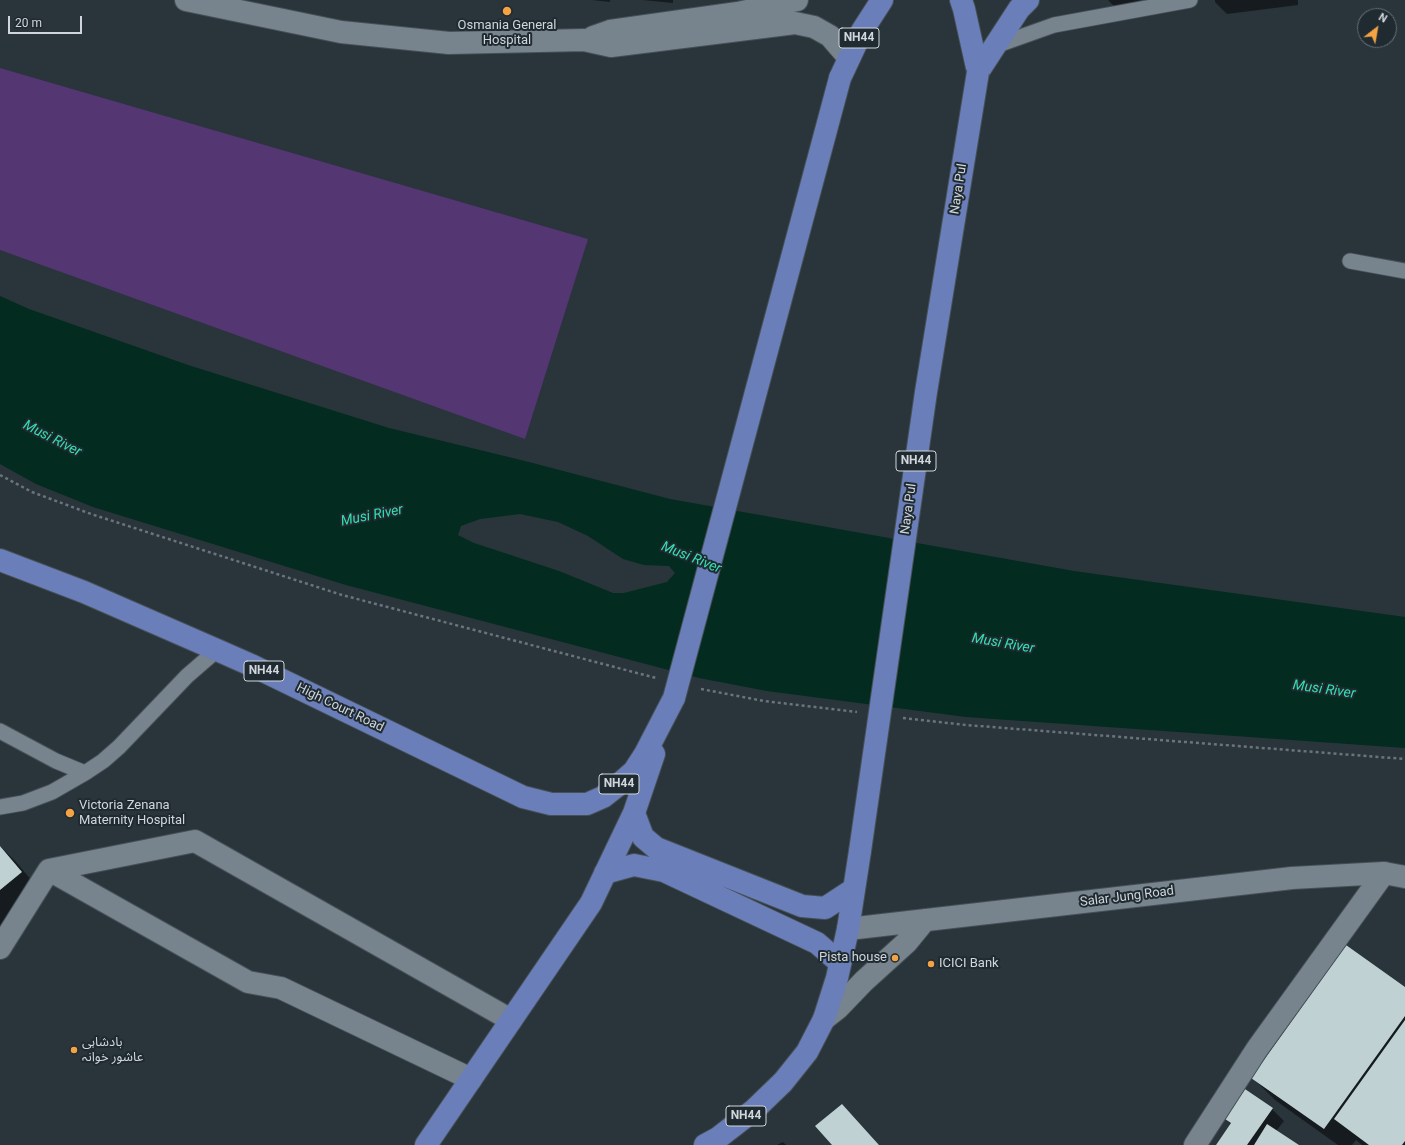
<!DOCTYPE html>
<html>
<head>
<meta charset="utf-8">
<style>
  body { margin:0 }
  #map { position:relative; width:1405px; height:1145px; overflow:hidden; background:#29343b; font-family:Roboto,sans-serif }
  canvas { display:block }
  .north { position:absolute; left:1357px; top:8px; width:40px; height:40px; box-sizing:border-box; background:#1f2a31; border:1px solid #666f75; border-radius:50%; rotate:31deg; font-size:11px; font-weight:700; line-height:16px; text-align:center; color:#d0d6db }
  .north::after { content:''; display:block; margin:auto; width:14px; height:18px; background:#f4a344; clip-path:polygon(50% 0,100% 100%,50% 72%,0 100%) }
  .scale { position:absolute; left:8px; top:16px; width:74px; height:18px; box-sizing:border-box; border:2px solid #d0d6db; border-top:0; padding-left:5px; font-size:12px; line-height:14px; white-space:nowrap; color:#d0d6db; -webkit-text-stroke:3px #1f2a31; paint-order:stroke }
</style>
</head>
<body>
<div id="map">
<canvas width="1405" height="1145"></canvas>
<div class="north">N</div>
<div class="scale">20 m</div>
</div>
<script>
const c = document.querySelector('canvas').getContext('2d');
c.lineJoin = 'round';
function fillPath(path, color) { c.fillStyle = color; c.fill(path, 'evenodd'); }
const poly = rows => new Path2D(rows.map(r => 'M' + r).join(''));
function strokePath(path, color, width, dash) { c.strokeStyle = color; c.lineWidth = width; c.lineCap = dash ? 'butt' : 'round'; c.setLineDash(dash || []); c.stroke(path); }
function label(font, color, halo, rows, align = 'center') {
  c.font = font + ' Roboto,"Noto Sans Arabic",sans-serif'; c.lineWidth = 4; c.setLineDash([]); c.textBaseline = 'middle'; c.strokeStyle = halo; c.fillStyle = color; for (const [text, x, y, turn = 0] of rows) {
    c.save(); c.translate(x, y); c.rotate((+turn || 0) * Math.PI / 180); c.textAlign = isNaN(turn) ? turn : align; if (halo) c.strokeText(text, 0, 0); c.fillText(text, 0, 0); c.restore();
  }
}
fillPath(poly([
  [0,68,588,239,525,439,0,250]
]), '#533672');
fillPath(poly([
  [0,296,29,309,188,365,389,428,525,461,670,499,1074,571,1405,617,1405,748,966,717,767,691,699,678,346,585,93,507,36,484,0,464],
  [520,514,558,522,588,536,623,559,644,565,669,566,675,573,667,582,624,593,613,593,559,571,474,543,458,535,461,526,480,519]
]), '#032b1f');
fillPath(poly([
  [592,0,610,0,610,2],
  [643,0,673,0,673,3],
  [1108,0,1196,0,1118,10],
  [1215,0,1298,0,1298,5,1227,14,1215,2],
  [0,846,16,862,44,895,0,932],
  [1405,988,1405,1145,1362,1145,1356,1140,1352,1145,1338,1145,1275,1100,1252,1077],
  [842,1105,854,1117,879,1145,834,1145],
  [1272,1109,1284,1121,1276,1131,1297,1145,1217,1145,1231,1124,1223,1117],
  [783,1142,786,1145,777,1145]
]), '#0007');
fillPath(poly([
  [0,846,22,872,0,890],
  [1346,945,1405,987,1405,1016,1324,1129,1251,1078],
  [1405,1020,1405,1141,1402,1145,1369,1145,1334,1119],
  [1242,1087,1273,1108,1247,1145,1216,1145,1231,1123,1222,1117],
  [842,1104,879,1145,832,1145,815,1126],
  [1267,1124,1299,1145,1254,1145]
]), '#bfd1d2');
const service = poly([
  [995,46,1054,25,1190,0],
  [1350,261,1405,271],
  [0,731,56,761,85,773,103,761,119,747,187,676,217,650],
  [0,807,23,803,52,792,85,773]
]);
const minor = poly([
  [49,870,248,982,281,988,471,1079],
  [0,948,49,870,195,841,511,1020],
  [1195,1145,1257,1049,1384,873]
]);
const secondary = poly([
  [186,0,341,32,449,43,584,40,611,46,795,23,814,27,830,36,849,58],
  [593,37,610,31,738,13,797,0],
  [848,929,1292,878,1384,873,1405,877],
  [824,1019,838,1008,864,981,907,942,925,920]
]);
const trunk = poly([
  [961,0,964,9,978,72],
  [978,72,1019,9,1028,0],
  [840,78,862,31,882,0],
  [0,560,84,592,217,650,251,665,523,797,551,804,587,804,603,797,617,786,634,771,645,754,674,698],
  [634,813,643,837,656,848,802,906,825,908,854,889],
  [605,873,634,865,664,871,817,943,840,963],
  [426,1145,591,903,634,813,654,754],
  [705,1145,718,1138,754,1110,783,1082,807,1052,824,1019,837,978,848,929,860,851]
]);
strokePath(service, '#465056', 17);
strokePath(minor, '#465056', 24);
strokePath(secondary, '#465056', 24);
strokePath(trunk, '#465056', 24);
strokePath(poly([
  [0,475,32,492,91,514,342,595,656,678],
  [701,689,764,701,857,712],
  [903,718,966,725,1405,759]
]), '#6b747a', 2.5, [3, 3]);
strokePath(service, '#77848d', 15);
strokePath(minor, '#77848d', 22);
strokePath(secondary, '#77848d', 22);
strokePath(trunk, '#6a7eb9', 22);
const trunkBridge = poly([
  [674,698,840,78],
  [860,851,926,392,978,72]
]);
strokePath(trunkBridge, '#465056', 24, []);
strokePath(trunkBridge, '#6a7eb9', 22);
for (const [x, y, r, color] of [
  [507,11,5,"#f4a344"],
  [70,813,5,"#f4a344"],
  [895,958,4,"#f4a344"],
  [931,964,4,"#f4a344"],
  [74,1050,4,"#f4a344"]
]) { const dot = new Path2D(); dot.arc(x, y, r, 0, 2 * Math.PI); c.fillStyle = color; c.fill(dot); strokePath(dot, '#1f2a31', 1.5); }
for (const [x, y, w] of [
  [859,38,40],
  [916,461,40],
  [264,671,40],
  [619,784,40],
  [746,1116,40]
]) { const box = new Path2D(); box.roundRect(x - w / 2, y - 10, w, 20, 3); c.fillStyle = '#1f2a31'; c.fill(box); strokePath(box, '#d0d6db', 1); }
label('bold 12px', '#d0d6db', null, [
  ["NH44",859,38],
  ["NH44",916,461],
  ["NH44",264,671],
  ["NH44",619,784],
  ["NH44",746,1116]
]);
label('13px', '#d0d6db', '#1f2a31', [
  ["Osmania General",507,26,"center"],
  ["Hospital",507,41,"center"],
  ["Victoria Zenana",79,806],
  ["Maternity Hospital",79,821],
  ["Pista house",887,958,"right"],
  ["ICICI Bank",939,964],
  ["بادشاہی",82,1043],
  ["عاشور خوانہ",82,1058]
], 'left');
label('13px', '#d0d6db', '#1f2a31', [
  ["Naya Pul",959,189,-81],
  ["Naya Pul",909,509,-82],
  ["High Court Road",340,708,26],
  ["Salar Jung Road",1127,897,-7]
]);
label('italic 14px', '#33e1b0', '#1f2a31', [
  ["Musi River",52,439,27],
  ["Musi River",372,516,-11],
  ["Musi River",691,558,22],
  ["Musi River",1003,644,10],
  ["Musi River",1324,690,8]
]);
</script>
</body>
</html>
